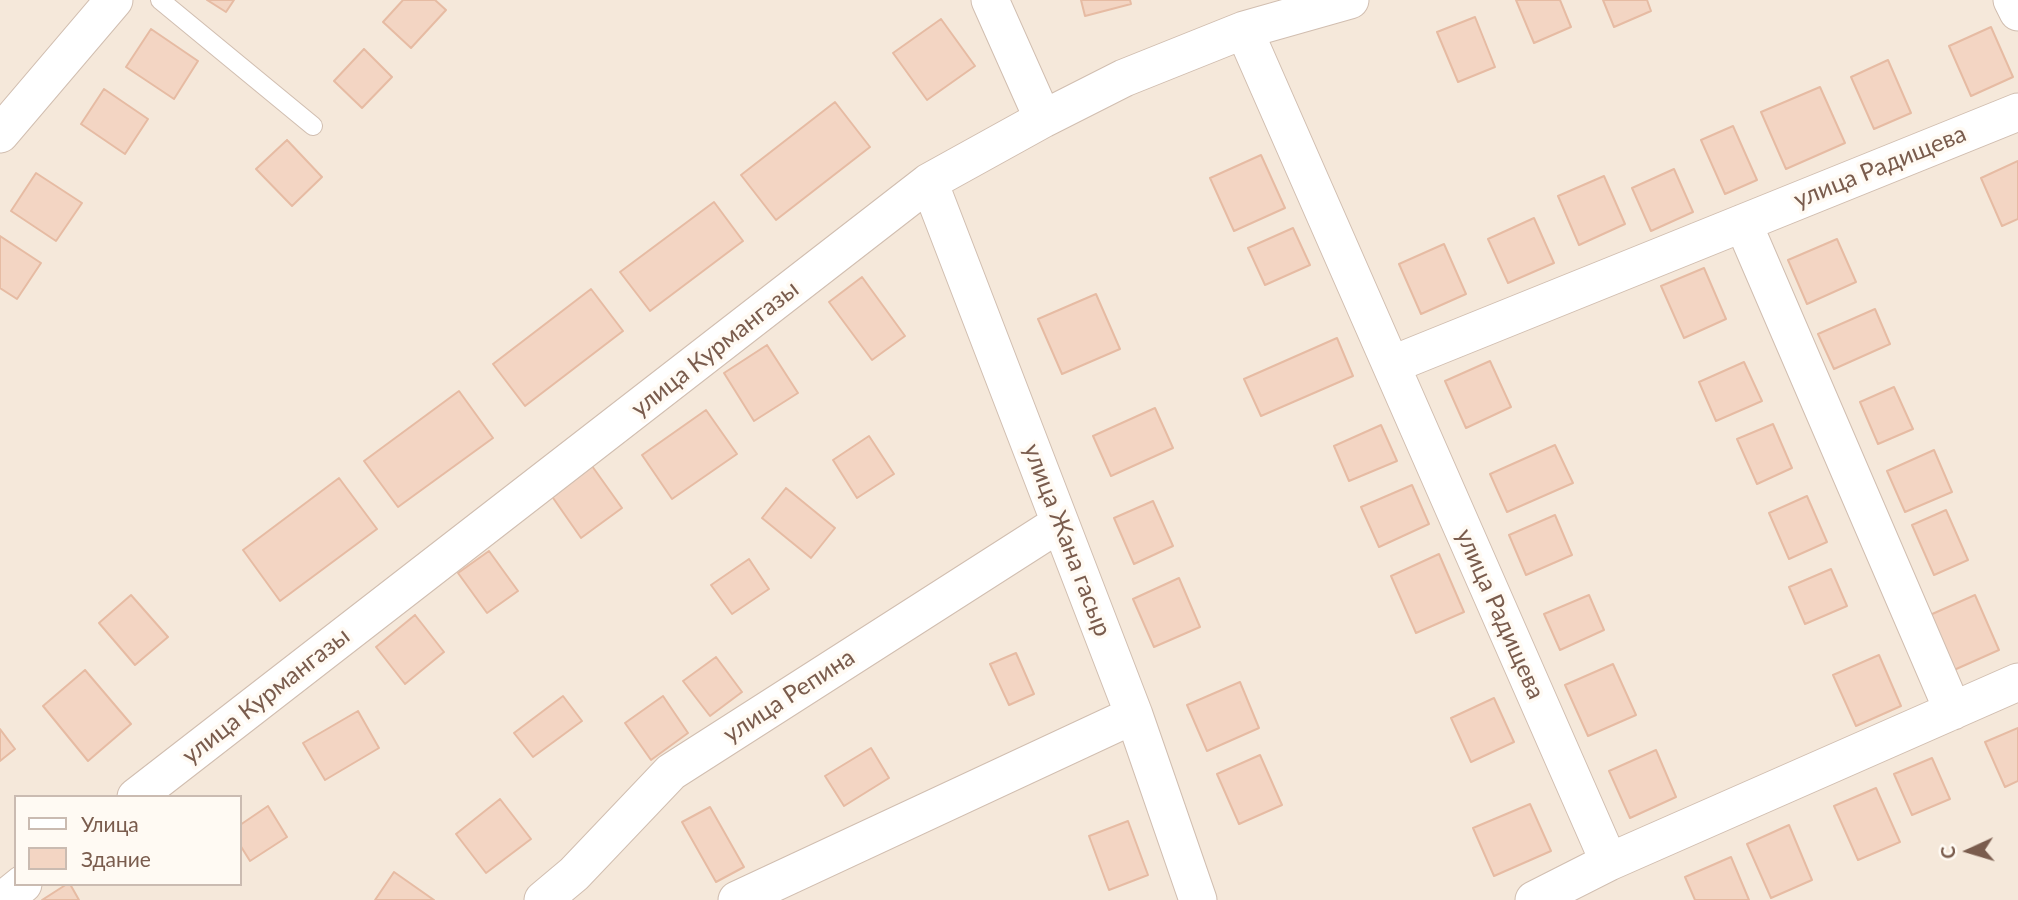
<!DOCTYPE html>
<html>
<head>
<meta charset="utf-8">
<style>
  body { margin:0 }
  #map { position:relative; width:2018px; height:900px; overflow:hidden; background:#fdf6ec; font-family:Lato,sans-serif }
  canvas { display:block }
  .legend { position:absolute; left:14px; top:795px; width:228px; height:91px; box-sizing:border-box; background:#fffaf3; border:2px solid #cabbb1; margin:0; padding:9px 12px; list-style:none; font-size:21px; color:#7a5c4d }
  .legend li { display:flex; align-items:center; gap:14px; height:35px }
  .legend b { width:35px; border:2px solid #cabbb1 }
  .north { position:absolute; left:1934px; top:816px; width:70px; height:70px; -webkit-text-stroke:5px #fffaf3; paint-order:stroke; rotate:266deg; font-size:19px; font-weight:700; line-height:28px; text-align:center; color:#7a5c4d }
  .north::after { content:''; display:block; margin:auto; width:24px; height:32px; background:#7a5c4d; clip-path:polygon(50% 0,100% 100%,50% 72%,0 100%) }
</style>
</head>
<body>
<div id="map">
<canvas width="2018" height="900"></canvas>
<ul class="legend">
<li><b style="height:9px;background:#fff"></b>Улица</li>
<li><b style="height:19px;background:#f3d5c3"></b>Здание</li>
</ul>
<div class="north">С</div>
</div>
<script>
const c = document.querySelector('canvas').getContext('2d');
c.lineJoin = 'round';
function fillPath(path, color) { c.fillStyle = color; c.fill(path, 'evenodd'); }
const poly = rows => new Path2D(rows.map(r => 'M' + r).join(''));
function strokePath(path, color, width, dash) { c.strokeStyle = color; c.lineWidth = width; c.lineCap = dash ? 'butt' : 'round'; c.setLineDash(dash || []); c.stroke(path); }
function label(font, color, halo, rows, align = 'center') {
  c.font = font + ' Lato,sans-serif'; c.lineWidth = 7; c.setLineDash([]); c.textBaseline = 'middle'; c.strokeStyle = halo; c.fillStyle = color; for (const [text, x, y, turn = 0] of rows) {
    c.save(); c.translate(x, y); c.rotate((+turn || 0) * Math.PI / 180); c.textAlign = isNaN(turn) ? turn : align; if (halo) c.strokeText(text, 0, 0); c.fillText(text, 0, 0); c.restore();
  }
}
fillPath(poly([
  [0,0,2018,0,2018,900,0,900],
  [16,797,240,797,240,884,16,884]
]), '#f5e8da');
const building = poly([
  [207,0,234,0,226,12,207,0],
  [403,0,435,0,446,10,411,48,383,22,403,0],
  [1081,0,1130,0,1131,4,1085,16,1081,0],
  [1516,0,1560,0,1571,27,1534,43,1516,0],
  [1603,0,1647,0,1651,11,1614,27,1603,0],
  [1475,17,1495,67,1458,82,1437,32,1475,17],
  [941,19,975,66,927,100,893,53,941,19],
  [1991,27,2013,77,1971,96,1949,46,1991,27],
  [151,29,198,61,174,99,126,67,151,29],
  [364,49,392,77,362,108,334,81,364,49],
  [1888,60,1911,113,1874,129,1851,77,1888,60],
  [1820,87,1845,143,1786,169,1761,112,1820,87],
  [104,89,148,119,125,154,81,124,104,89],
  [835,102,870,147,776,220,741,175,835,102],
  [1733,126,1757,180,1725,194,1701,140,1733,126],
  [287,140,322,177,292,206,256,169,287,140],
  [1261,155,1285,208,1234,231,1210,178,1261,155],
  [2018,161,2018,219,2002,226,1981,178,2018,161],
  [1674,169,1693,212,1651,231,1632,188,1674,169],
  [36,173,82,203,56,241,11,211,36,173],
  [1604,176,1625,224,1579,245,1558,196,1604,176],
  [714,202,743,241,650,311,620,272,714,202],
  [1534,218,1554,263,1508,283,1488,239,1534,218],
  [1293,228,1310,265,1265,285,1248,248,1293,228],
  [0,236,41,263,17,299,0,288,0,236],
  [1837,239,1856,282,1807,304,1788,260,1837,239],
  [1444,244,1466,294,1421,314,1399,264,1444,244],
  [1704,268,1726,319,1684,338,1661,286,1704,268],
  [862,277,905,336,872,360,829,302,862,277],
  [591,289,623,331,525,406,493,364,591,289],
  [1096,294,1120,349,1062,374,1038,319,1096,294],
  [1875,309,1890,344,1834,369,1818,334,1875,309],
  [1337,338,1353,376,1261,416,1244,379,1337,338],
  [767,345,798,393,754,421,724,373,767,345],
  [1490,361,1511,407,1466,428,1445,381,1490,361],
  [1744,362,1762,401,1716,421,1699,382,1744,362],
  [1894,387,1913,429,1878,444,1860,402,1894,387],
  [459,391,493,438,398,507,364,461,459,391],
  [1155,408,1173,448,1111,476,1093,436,1155,408],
  [706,410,737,454,672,499,642,455,706,410],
  [1773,424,1792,468,1757,484,1737,439,1773,424],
  [1381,425,1397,461,1349,481,1334,446,1381,425],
  [869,436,894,474,857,498,833,460,869,436],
  [1555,445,1573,483,1507,512,1490,474,1555,445],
  [1934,450,1952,492,1905,512,1887,471,1934,450],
  [592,466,622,508,581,538,551,495,592,466],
  [339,478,377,529,280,601,243,550,339,478],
  [1412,485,1429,524,1379,547,1361,507,1412,485],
  [786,488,835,528,811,558,762,518,786,488],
  [1807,496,1827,542,1789,559,1769,513,1807,496],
  [1153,501,1173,546,1134,564,1114,518,1153,501],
  [1946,510,1968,560,1934,575,1912,525,1946,510],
  [1555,515,1572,555,1526,575,1509,535,1555,515],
  [489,551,518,591,487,613,458,573,489,551],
  [1439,554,1464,612,1416,633,1391,576,1439,554],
  [749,559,769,589,732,614,711,585,749,559],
  [1831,569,1847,606,1805,624,1789,587,1831,569],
  [1179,578,1200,627,1154,647,1133,599,1179,578],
  [131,595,168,637,135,665,99,623,131,595],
  [1589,595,1604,630,1560,650,1544,614,1589,595],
  [1975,595,1999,650,1954,670,1930,615,1975,595],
  [415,615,444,652,405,684,376,647,415,615],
  [1016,653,1034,694,1009,705,990,664,1016,653],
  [1879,655,1901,706,1856,726,1833,675,1879,655],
  [716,657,742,692,710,716,683,681,716,657],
  [1613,664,1636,715,1588,736,1565,685,1613,664],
  [85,670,131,724,88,761,43,706,85,670],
  [1240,682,1259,728,1207,751,1187,705,1240,682],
  [563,696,582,721,533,757,514,733,563,696],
  [663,696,688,733,651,760,625,723,663,696],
  [1494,698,1514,742,1471,762,1451,718,1494,698],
  [358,711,379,748,325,780,303,743,358,711],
  [2018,728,2018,781,2005,787,1985,742,2018,728],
  [0,729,15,749,0,761,0,729],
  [871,748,889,778,844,806,825,776,871,748],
  [1656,750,1676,797,1630,818,1609,771,1656,750],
  [1260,755,1282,805,1239,824,1217,774,1260,755],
  [1932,758,1950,799,1912,815,1894,774,1932,758],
  [1876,788,1900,842,1858,860,1834,806,1876,788],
  [500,799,531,839,486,873,456,834,500,799],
  [1530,804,1551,851,1494,876,1473,828,1530,804],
  [268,806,287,837,250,861,240,845,240,825,268,806],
  [710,807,744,867,716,882,682,822,710,807],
  [1128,821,1148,875,1109,890,1089,836,1128,821],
  [1789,825,1812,880,1771,898,1747,844,1789,825],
  [1731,857,1749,900,1695,900,1685,877,1731,857],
  [394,872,434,900,375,900,394,872],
  [67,884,70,884,79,900,42,900,67,884]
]);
fillPath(building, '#f3d5c3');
strokePath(building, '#e6bba3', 2);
const service = poly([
  [160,0,313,126]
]);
const minor = poly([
  [990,0,1043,119],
  [2012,0,2018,12],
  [1244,30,1609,862],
  [0,134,114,0],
  [929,182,1134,715,1198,900],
  [1743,223,1953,711],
  [1391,365,2018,112],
  [136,797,929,182,1043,119,1124,78,1244,30,1350,0],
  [3,900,23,884],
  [543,900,574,874,671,772,1060,523],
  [737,900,1134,715],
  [1534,900,1609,862,2018,682]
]);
strokePath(service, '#d1beb0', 20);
strokePath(minor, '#d1beb0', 39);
strokePath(service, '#fff', 18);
strokePath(minor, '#fff', 37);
label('24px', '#7a5c4d', '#fffaf3', [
  ["улица Радищева",1880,167,-22],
  ["улица Курмангазы",715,349,-38],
  ["улица Жана гасыр",1067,540,69],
  ["улица Радищева",1500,614,66],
  ["улица Курмангазы",266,696,-38],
  ["улица Репина",789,696,-33]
]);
</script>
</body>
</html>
